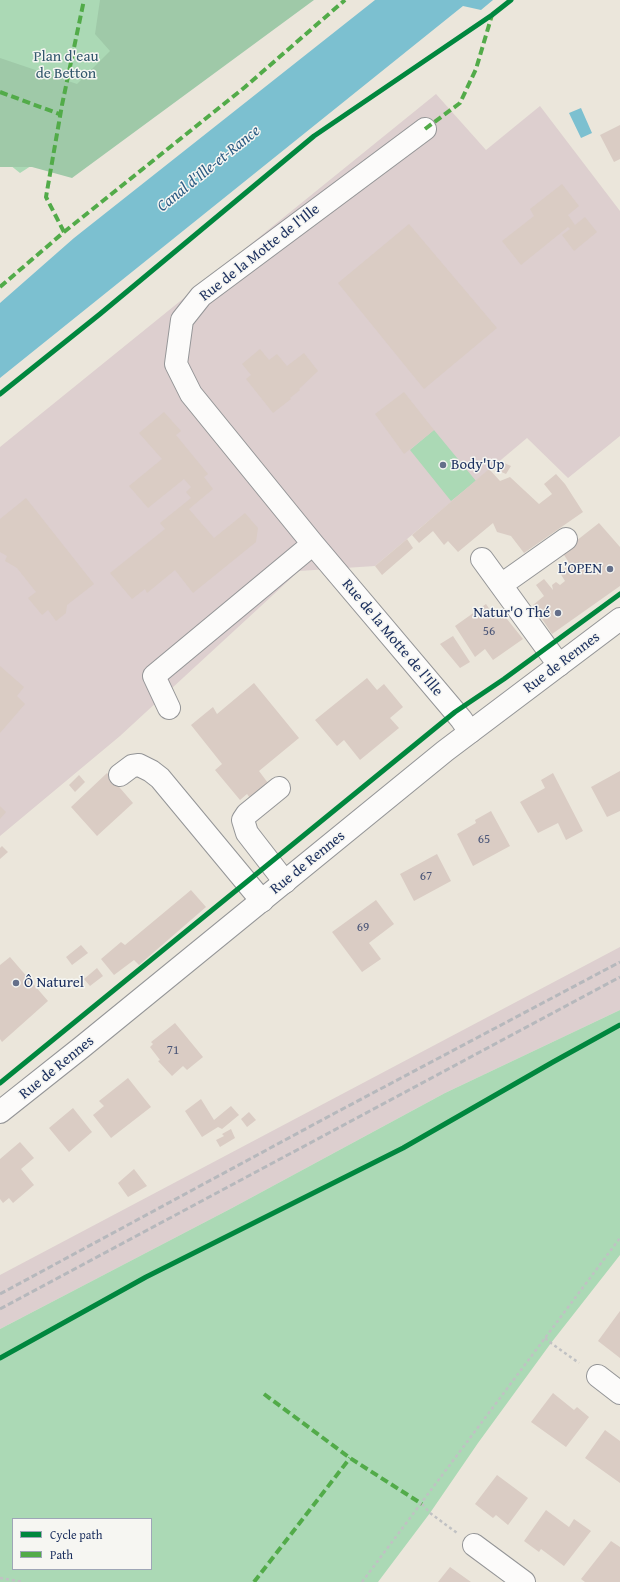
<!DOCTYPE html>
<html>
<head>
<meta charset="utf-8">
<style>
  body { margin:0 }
  #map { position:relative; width:620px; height:1582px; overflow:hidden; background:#ebe6db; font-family:"Gentium Book Plus",serif }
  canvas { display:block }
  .legend { position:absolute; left:12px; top:1518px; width:140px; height:52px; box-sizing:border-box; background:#f6f6f2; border:1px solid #9ea6b7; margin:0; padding:5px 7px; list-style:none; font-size:12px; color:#1b2f5e }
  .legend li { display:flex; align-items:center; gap:8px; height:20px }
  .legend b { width:20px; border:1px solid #9ea6b7 }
</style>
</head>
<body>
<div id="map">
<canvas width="620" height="1582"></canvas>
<ul class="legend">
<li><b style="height:5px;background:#00873e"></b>Cycle path</li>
<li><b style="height:5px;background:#52ab49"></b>Path</li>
</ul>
</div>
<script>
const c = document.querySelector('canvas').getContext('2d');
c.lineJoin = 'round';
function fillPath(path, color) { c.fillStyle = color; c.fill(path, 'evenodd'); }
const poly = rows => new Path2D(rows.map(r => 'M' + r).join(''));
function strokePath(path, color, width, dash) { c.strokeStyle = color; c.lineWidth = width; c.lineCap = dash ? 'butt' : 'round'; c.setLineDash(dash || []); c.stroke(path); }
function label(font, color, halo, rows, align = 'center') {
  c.font = font + ' "Gentium Book Plus",serif'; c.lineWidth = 3; c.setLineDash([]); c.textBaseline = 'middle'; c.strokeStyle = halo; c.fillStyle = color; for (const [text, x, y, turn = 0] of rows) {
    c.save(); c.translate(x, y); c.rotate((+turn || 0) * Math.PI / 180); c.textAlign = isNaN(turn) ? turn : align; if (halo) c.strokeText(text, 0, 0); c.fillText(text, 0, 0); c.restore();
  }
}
fillPath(poly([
  [436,94,486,150,540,106,620,211,620,436,568,478,527,438,375,566,299,571,120,736,0,836,0,447],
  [620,947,620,1010,445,1093,232,1208,0,1329,0,1275]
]), '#ddcfcf');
fillPath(poly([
  [0,0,289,0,20,173,0,157],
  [434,430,476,481,451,501,410,450],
  [620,1010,620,1255,551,1343,478,1443,430,1513,378,1582,0,1582,0,1329,232,1208,445,1093],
  [13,1519,151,1519,151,1569,13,1569]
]), '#abd9b5');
fillPath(poly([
  [100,0,314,0,72,178,32,167,0,167,0,58,77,84,110,51,95,34]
]), '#9fc9a8');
fillPath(poly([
  [375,0,493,0,481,10,463,6,0,378,0,303,74,238],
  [581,108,592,133,581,138,569,113]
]), '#7cc0d0');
fillPath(poly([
  [620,125,620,159,614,162,600,135],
  [562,184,579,206,568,215,575,225,585,217,597,232,574,251,562,235,570,229,568,227,521,265,502,241,534,216,530,209],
  [409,224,497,328,424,389,338,283],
  [260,349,269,360,277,354,287,366,304,353,318,371,299,389,300,390,290,398,291,399,273,413,246,379,251,375,242,364],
  [404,392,434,430,404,454,375,414],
  [164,412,181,431,176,435,208,474,204,477,213,489,189,509,214,538,245,513,258,528,256,542,193,593,175,570,147,593,145,589,132,599,110,573,165,529,160,523,191,498,186,492,191,487,184,479,148,508,129,486,162,459,139,433],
  [502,462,511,466,506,474,497,470],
  [489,469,500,481,510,477,539,504,552,494,544,484,556,474,565,484,583,512,524,553,511,536,497,532,493,523,458,552,448,541,444,545,433,531,419,543,412,535],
  [26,498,94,584,67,605,66,613,56,621,48,610,42,615,28,598,36,592,17,568,5,561,7,556,0,552,0,519],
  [599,523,620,547,620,586,552,634,533,605,544,596,536,585,544,579,553,590,552,585,556,582,560,585,565,581,560,573,570,564,562,552],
  [407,539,413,548,382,575,375,566],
  [486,604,496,619,503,614,523,639,493,660,485,649,475,657,455,626],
  [453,636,470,662,460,668,440,644],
  [0,666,24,687,17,696,25,704,0,733],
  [367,678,377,690,384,684,403,707,390,718,399,728,360,760,344,740,337,746,315,720],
  [254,683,299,738,259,771,268,783,250,798,247,794,240,800,215,770,222,764,191,725,213,707,217,714],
  [620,771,620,811,607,817,591,787],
  [107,773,133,803,97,836,71,807],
  [553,773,583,831,566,840,558,823,538,833,520,802,545,788,541,780],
  [79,775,85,782,75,792,69,785],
  [0,806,6,812,0,819],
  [491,811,510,846,473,866,457,834,476,823,475,820],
  [2,846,8,852,0,859,0,848],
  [437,854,451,881,414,901,400,874],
  [191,890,206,907,139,965,134,960,114,975,101,959,121,942,125,945],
  [376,900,394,924,369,943,381,959,362,972,332,932],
  [81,945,88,953,72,965,66,957],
  [10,957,48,1001,2,1042,0,1039,0,965],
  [97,968,103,976,90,986,84,979],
  [175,1023,203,1057,187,1070,183,1066,172,1076,158,1061,160,1060,150,1047,153,1044,151,1042],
  [128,1078,151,1107,111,1138,93,1115,104,1106,99,1101],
  [201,1099,214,1120,231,1106,239,1115,222,1129,218,1127,202,1137,185,1111],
  [73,1108,92,1132,69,1152,49,1128],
  [249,1112,256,1120,247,1127,241,1119],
  [231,1129,235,1138,220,1147,216,1140,224,1136,222,1134],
  [20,1142,34,1158,21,1169,34,1185,13,1203,9,1198,3,1203,0,1199,0,1159],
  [134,1169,147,1186,128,1197,118,1183],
  [620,1311,620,1358,598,1341],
  [553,1393,574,1410,577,1407,589,1417,566,1447,531,1422],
  [605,1430,620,1441,620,1483,585,1458],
  [497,1475,528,1498,508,1525,496,1515,493,1518,475,1504],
  [546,1510,569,1527,574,1519,591,1531,564,1566,541,1549,539,1552,524,1541],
  [611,1541,620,1547,620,1582,585,1582,581,1579],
  [450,1567,471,1582,438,1582]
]), '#daccc4');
const minor = poly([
  [425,129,201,296,182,320,176,364,191,394,313,544,461,719,470,732],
  [482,559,559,665],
  [501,585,566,539],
  [169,708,154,676,313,544],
  [120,775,132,766,139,765,151,771,160,778,262,901],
  [279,788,247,814,243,820,247,833,285,882],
  [598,1376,620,1393],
  [474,1545,524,1582]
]);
const major = poly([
  [0,1112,82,1047,445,751,620,619]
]);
strokePath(minor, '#949597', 24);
strokePath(major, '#949597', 24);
strokePath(poly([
  [545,1338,551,1343,579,1363],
  [422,1504,430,1513,457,1533],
  [0,1578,23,1582],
  [362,1582,620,1238]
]), '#c0c1c3', 2.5, [3, 3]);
strokePath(minor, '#fcfbfa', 22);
strokePath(major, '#fcfbfa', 22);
strokePath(poly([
  [0,1294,335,1113,620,962],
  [0,1309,620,977]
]), '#b6b8bc', 3, [6, 3]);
strokePath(poly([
  [0,92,62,115],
  [425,129,460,103,476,69,492,15],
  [64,232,46,197,62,105,84,0],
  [0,287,64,232,245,87,345,0],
  [264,1394,350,1458,422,1504],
  [254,1582,350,1458]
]), '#52ab49', 4, [8, 4]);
strokePath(poly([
  [0,394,100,314,314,136,492,15,511,0],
  [0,1083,455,712,504,679,620,594],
  [0,1358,146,1277,403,1148,553,1062,620,1025]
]), '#00873e', 5);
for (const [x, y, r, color] of [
  [443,465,4,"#646f8a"],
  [610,569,4,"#646f8a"],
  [558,613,4,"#646f8a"],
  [16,983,4,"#646f8a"]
]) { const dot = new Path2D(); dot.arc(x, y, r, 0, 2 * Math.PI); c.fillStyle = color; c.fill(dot); strokePath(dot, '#f6f6f2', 1.5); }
label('13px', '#4b5678', null, [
  ["56",489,632],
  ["65",484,840],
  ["67",426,877],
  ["69",363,928],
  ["71",173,1051]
]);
label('15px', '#32576c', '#f6f6f2', [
  ["Plan d'eau",66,57],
  ["de Betton",66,74]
]);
label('15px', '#1b2f5e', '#f6f6f2', [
  ["Rue de la Motte de l'Ille",260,253,-38],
  ["Rue de la Motte de l'Ille",392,638,50],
  ["Rue de Rennes",562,663,-37],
  ["Rue de Rennes",308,863,-39],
  ["Rue de Rennes",57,1068,-39]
]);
label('15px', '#1b2f5e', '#f6f6f2', [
  ["Body'Up",451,465],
  ["L’OPEN",602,569,"right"],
  ["Natur'O Thé",550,613,"right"],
  ["Ô Naturel",24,983]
], 'left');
label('italic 16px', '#2c5c84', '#f6f6f2', [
  ["Canal d'Ille-et-Rance",209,169,-39]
]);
</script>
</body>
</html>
